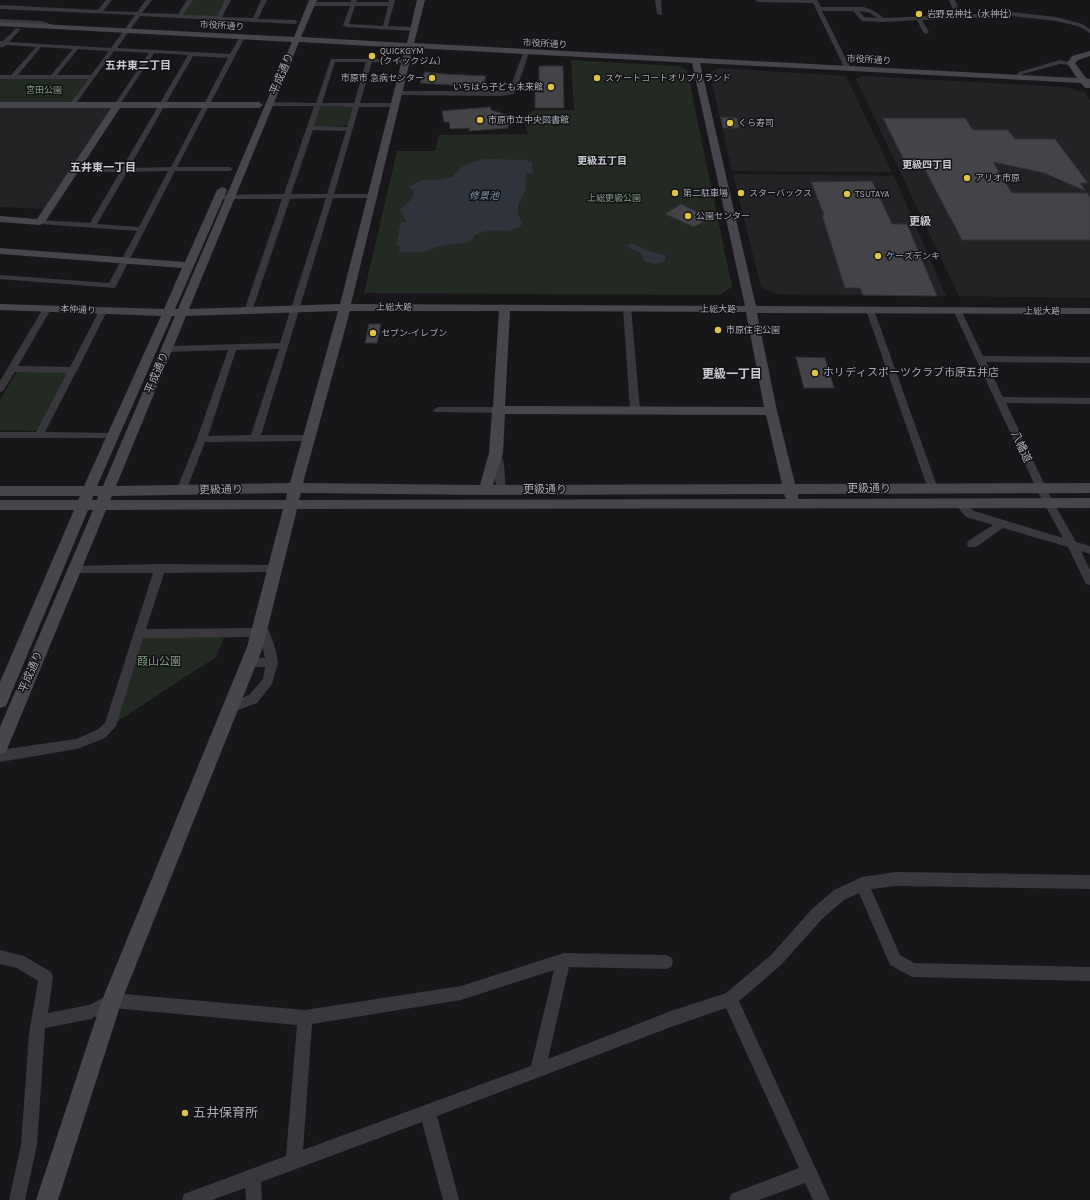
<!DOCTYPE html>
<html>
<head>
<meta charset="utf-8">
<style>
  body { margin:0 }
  canvas { display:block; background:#171618 }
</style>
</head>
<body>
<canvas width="1090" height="1200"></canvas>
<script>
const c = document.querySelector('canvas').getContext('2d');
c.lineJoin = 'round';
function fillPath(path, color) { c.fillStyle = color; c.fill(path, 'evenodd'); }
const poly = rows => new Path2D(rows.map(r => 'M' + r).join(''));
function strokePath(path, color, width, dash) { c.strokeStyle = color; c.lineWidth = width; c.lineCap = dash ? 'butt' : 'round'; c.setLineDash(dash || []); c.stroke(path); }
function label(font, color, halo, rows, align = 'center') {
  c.font = font + ' Karla,"Noto Sans JP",sans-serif'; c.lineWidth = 3; c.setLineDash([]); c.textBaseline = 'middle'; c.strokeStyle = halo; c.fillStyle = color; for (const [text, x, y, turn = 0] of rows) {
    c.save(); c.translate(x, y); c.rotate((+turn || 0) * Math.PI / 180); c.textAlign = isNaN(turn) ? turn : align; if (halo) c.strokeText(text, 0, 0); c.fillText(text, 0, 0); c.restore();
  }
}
fillPath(poly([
  [719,68,846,76,892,172,732,171,712,83,711,72],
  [862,76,1066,87,1085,93,1090,100,1090,298,959,296,856,79],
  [0,106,112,108,44,209,0,207],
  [733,174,894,176,946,296,777,294,761,287]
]), '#232225');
fillPath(poly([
  [190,0,228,0,219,18,180,16],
  [571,60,678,66,687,70,732,287,720,295,364,293,397,151,435,151,439,135,528,134,522,116,536,110,574,110],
  [0,78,86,78,87,79,72,101,69,102,0,102],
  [319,106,322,106,355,107,348,126,316,127,313,126],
  [21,371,66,371,68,373,40,428,35,431,0,430,0,400,16,373],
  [139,634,224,637,216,657,110,726]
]), '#232a24');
fillPath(poly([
  [484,159,525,160,531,162,532,165,533,173,526,173,525,191,518,205,518,214,522,223,520,227,509,231,493,230,482,232,475,235,472,240,466,243,444,245,422,252,398,252,401,247,397,245,397,241,400,226,401,222,407,222,400,209,412,199,414,191,408,187,422,180,436,180,452,177,462,167,473,162],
  [632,243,648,251,665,255,665,261,655,264,644,261,642,254,627,246]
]), '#30353d');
const building = poly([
  [539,66,563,66,564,108,535,108,535,90,539,90,539,66],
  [425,72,444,74,486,76,482,87,420,83,425,72],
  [490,107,491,110,513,117,512,125,508,125,508,128,469,131,469,128,450,129,449,122,444,122,442,111,490,107],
  [721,117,737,118,739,128,723,128,721,117],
  [883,118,965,118,973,130,1008,130,1015,139,1055,139,1088,183,1080,183,1086,191,1044,173,993,162,1012,193,1087,193,1090,197,1090,240,962,240,922,164,906,164,883,118],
  [872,181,892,224,907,224,937,296,863,295,860,288,845,288,822,215,824,215,811,182,872,181],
  [681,204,710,218,694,227,665,214,681,204],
  [369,324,381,324,377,343,365,343,369,324],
  [796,357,825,358,834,388,804,388,796,357]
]);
fillPath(building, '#444348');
strokePath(building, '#313034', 1);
fillPath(poly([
  [106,0,112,0,103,11,137,12,146,0,152,0,142,13,178,14,187,0,193,0,183,15,217,16,225,0,231,0,222,17,253,18,261,0,267,0,258,19,295,20,298,22,295,24,140,16,117,48,230,54,240,36,245,37,177,167,230,167,233,169,230,171,175,171,115,288,0,279,0,275,109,283,137,231,40,224,36,222,40,220,90,223,120,172,75,172,72,170,75,168,122,168,188,55,154,53,119,106,117,107,114,105,149,53,114,51,74,106,72,107,69,105,88,79,0,79,0,75,11,75,36,47,6,45,4,47,0,47,0,41,3,41,16,28,21,29,9,42,111,48,135,15,0,9,0,5,98,10,106,0],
  [41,47,73,49,51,75,18,75,41,47],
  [78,49,109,51,91,75,57,75,78,49],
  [193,56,228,58,171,167,129,168,193,56],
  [168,171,139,227,97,224,127,172,168,171],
  [351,0,357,0,356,2,389,2,389,0,395,0,388,26,413,27,416,29,413,31,346,27,343,25,350,6,312,6,309,4,312,2,351,2,351,0],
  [355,6,388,6,383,26,349,24,355,6],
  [655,0,661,0,662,15,657,14,655,0],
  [755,0,817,0,821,7,864,7,874,11,884,18,955,15,949,0,955,0,961,15,1011,12,1056,17,1082,24,1090,29,1090,33,1078,26,1056,21,1011,16,922,20,929,32,926,34,923,32,917,20,883,22,862,21,853,11,822,11,851,69,848,71,845,69,813,3,758,2,755,0],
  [859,11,870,13,877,18,864,17,859,11],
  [0,19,41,21,56,26,53,28,41,25,0,23,0,19],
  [526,51,529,53,516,91,513,94,501,96,398,95,395,93,398,91,509,91,523,53,526,51],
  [331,59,406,59,409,61,406,63,372,62,360,103,394,103,397,105,394,107,359,107,334,194,371,194,375,196,371,198,333,198,261,435,308,435,313,438,308,441,205,442,186,491,181,494,177,493,176,491,197,439,228,350,167,352,163,349,167,346,280,343,326,198,290,199,252,311,248,313,244,311,282,199,219,199,215,197,219,195,284,194,314,106,269,106,266,104,269,102,316,103,331,59],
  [335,62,366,62,354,103,322,103,335,62],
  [320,106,353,107,347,127,314,126,320,106],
  [313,130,346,131,327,194,291,194,313,130],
  [279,349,251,435,208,436,236,350,279,349],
  [1060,60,1074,63,1071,65,1060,64,1023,74,1020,78,1015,77,1019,72,1060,60],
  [624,306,627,306,631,308,640,410,635,413,630,410,623,308,624,306],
  [44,307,47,307,51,309,18,366,70,367,99,311,103,309,107,311,78,369,78,370,76,372,45,432,114,433,119,436,117,438,0,438,0,432,36,432,67,373,15,372,3,391,0,392,0,381,44,307],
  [867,308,870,308,874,310,938,489,937,491,929,491,928,489,866,310,867,308],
  [954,308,957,308,961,310,983,356,1090,357,1090,363,986,362,1003,397,1090,398,1090,404,1006,403,1050,496,1076,542,1090,546,1090,554,1081,551,1090,570,1090,585,1086,584,1068,547,1003,528,976,547,968,547,967,544,968,541,993,525,966,517,954,503,955,500,959,499,963,500,974,511,1063,538,1040,496,953,310,954,308],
  [438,407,497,407,502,410,497,413,435,412,433,410,438,407],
  [496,450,501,453,504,464,506,490,501,493,496,490,494,464,491,453,496,450],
  [160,564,279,565,280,568,279,571,275,572,164,573,146,629,257,628,258,622,262,621,266,622,276,651,278,663,272,684,257,703,230,713,226,712,224,708,226,704,249,695,263,679,265,667,249,667,245,665,243,662,245,659,249,657,265,658,260,637,143,638,116,726,105,738,77,749,0,762,0,750,76,739,97,730,105,723,153,573,75,573,71,572,70,569,71,566,160,564],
  [896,872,1090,875,1090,889,896,886,871,889,900,955,914,963,1090,967,1090,981,912,977,890,965,859,893,844,900,822,919,781,965,739,1001,830,1200,813,1200,805,1183,759,1200,729,1200,731,1194,799,1168,726,1008,671,1027,437,1116,459,1200,443,1200,422,1122,261,1182,262,1200,246,1200,245,1188,212,1200,182,1200,184,1194,286,1156,297,1025,113,1008,91,1019,45,1028,37,1145,25,1200,9,1200,21,1145,29,1034,38,981,17,968,0,964,0,950,24,956,51,972,53,977,48,1013,89,1005,112,993,305,1010,461,986,564,953,666,955,671,957,673,962,671,967,666,969,569,967,548,1059,671,1011,726,993,771,955,812,909,834,890,862,877,896,872],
  [554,970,531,1066,303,1150,312,1024,461,1000,554,970]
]), '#38383d');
fillPath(poly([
  [309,0,317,0,301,37,407,43,417,0,425,0,414,43,1077,78,1067,63,1072,56,1090,51,1090,56,1078,60,1075,63,1086,78,1090,79,1090,88,1085,88,1081,83,700,63,756,306,1090,308,1090,314,757,313,777,411,795,484,1090,483,1090,493,798,494,798,499,1090,498,1090,508,297,509,263,647,122,1000,58,1200,36,1200,102,1000,247,647,283,509,106,510,8,747,6,752,0,754,0,727,93,510,88,510,8,701,6,706,0,708,0,682,74,510,0,510,0,500,78,500,80,496,0,496,0,486,84,486,161,316,0,310,0,304,164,309,182,268,0,254,0,248,185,262,217,190,222,187,225,188,227,190,175,309,178,309,292,42,0,26,0,22,294,37,309,0],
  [299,42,405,48,340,304,189,309,299,42],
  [413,48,692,63,745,306,351,304,413,48],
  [338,311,290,483,116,486,186,316,338,311],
  [350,311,499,311,493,407,491,410,492,412,489,453,480,485,303,483,350,311],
  [510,311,746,312,764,407,505,406,510,311],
  [172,316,175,316,103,486,97,486,172,316],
  [505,414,766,415,782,484,493,485,503,453,505,414],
  [287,493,286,500,110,500,112,496,287,493],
  [301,493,485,495,784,494,786,499,299,500,301,493],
  [93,496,98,496,97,500,92,500,93,496],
  [0,102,259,102,263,105,259,108,120,108,45,222,40,225,0,222,0,216,37,219,111,108,0,108,0,102]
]), '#46464c');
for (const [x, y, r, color] of [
  [919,14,4,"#e0c446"],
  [372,56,4,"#e0c446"],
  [432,78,4,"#e0c446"],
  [597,78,4,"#e0c446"],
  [551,87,4,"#e0c446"],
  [480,120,4,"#e0c446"],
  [730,123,4,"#e0c446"],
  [967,178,4,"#e0c446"],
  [675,193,4,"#e0c446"],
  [741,193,4,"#e0c446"],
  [847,194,4,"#e0c446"],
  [688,216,4,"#e0c446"],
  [878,256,4,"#e0c446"],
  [718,330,4,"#e0c446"],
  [373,333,4,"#e0c446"],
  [815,373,4,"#e0c446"],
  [185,1113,4,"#e0c446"]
]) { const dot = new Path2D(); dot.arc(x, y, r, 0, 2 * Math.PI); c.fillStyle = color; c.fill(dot); strokePath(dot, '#121113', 1.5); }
label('9px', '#aaacb7', '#121113', [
  ["岩野見神社（水神社）",927,14],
  ["QUICKGYM",380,51],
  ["(クイックジム）",380,61],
  ["市原市 急病センター",424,78,"right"],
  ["スケートコートオリプリランド",605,78],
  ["いちはら子ども未来館",543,87,"right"],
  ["市原市立中央図書館",488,120],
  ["くら寿司",738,123],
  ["アリオ市原",975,178],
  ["第二駐車場",683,193],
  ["スターバックス",749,193],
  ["TSUTAYA",855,194],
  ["公園センター",696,216],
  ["ケーズデンキ",886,256],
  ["市原住宅公園",726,330],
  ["セブン-イレブン",381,333]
], 'left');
label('9px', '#aaacb7', '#121113', [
  ["市役所通り",222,26,3],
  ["市役所通り",545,44,3],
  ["市役所通り",869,60,3],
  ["上総大路",394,307],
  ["上総大路",718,309],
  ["本仲通り",78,310,3],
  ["上総大路",1042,311]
]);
label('9px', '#83a089', '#121113', [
  ["宮田公園",44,90],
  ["上総更級公園",614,198]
]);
label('bold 10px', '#cacbd3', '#121113', [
  ["更級五丁目",602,161],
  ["更級四丁目",927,165]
]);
label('italic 10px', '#8494ae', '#121113', [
  ["修景池",484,196]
]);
label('bold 11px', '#cacbd3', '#121113', [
  ["五井東二丁目",138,66],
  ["五井東一丁目",103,168],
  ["更級",920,222]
]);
label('11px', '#aaacb7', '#121113', [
  ["平成通り",282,74,-67],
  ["平成通り",157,373,-67],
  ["八幡道",1021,447,65],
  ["更級通り",869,489],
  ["更級通り",221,490,-1],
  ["更級通り",545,490],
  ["平成通り",31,672,-67]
]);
label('11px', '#aaacb7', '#121113', [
  ["ホリディスポーツクラブ市原五井店",823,373]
], 'left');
label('11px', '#83a089', '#121113', [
  ["葭山公園",159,662]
]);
label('bold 12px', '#cacbd3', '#121113', [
  ["更級一丁目",732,375]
]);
label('13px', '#aaacb7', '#121113', [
  ["五井保育所",193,1113]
], 'left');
</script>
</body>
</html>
